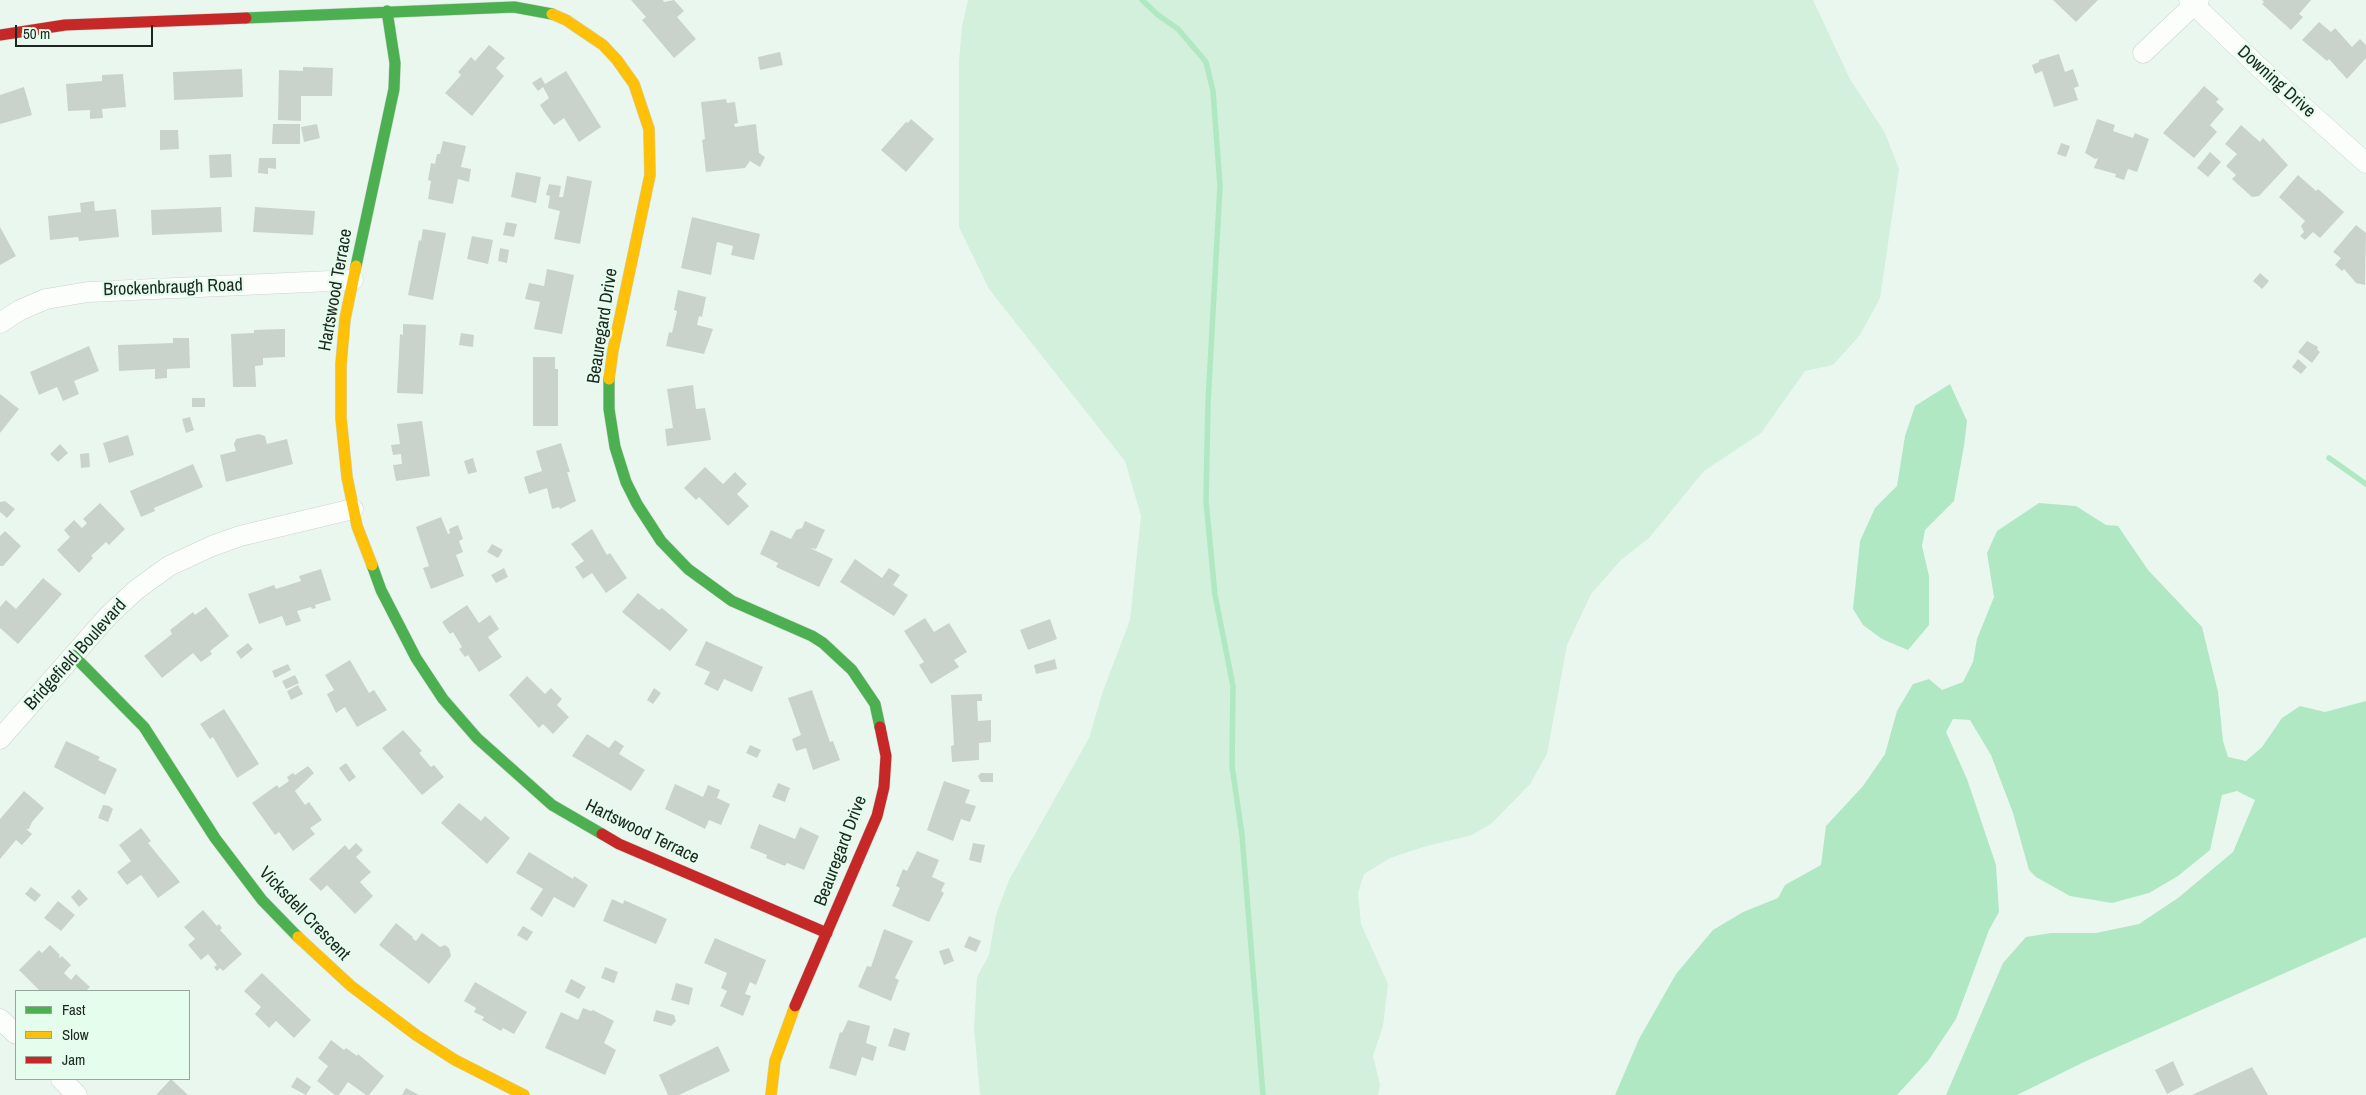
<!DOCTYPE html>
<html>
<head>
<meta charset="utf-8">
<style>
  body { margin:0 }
  #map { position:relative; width:2366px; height:1095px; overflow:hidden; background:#eaf7ee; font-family:"Archivo Narrow",sans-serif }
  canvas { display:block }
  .legend { position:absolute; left:15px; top:990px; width:175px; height:90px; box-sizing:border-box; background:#e4fdec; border:1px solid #94a79a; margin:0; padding:6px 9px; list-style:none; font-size:15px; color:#1d2620 }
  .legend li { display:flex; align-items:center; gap:10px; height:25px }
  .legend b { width:25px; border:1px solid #94a79a }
  .scale { position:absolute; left:15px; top:25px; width:138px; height:22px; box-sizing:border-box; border:2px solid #1d2620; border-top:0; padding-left:6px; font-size:15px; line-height:18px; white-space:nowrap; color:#1d2620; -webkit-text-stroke:4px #e4fdec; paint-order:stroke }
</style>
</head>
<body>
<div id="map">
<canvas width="2366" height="1095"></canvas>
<ul class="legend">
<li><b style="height:6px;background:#4caf50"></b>Fast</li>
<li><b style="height:6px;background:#ffc107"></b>Slow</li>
<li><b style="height:6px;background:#c62828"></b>Jam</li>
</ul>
<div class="scale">50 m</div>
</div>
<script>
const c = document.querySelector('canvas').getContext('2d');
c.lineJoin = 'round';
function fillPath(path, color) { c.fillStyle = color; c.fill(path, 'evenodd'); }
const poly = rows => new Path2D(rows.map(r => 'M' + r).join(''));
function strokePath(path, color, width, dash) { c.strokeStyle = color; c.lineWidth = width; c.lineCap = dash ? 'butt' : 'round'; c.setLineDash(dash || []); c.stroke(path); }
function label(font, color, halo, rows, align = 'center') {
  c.font = font + ' "Archivo Narrow",sans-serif'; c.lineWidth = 4.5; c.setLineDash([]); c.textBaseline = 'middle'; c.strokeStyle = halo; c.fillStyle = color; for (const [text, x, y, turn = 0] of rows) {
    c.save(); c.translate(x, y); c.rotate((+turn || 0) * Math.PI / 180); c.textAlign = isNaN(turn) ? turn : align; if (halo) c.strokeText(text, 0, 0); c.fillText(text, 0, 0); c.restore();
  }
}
fillPath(poly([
  [968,0,1813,0,1850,79,1885,133,1899,169,1880,298,1860,335,1833,365,1805,371,1761,433,1704,471,1649,538,1621,560,1591,594,1567,645,1547,754,1530,784,1492,823,1472,835,1423,847,1390,858,1364,874,1358,893,1361,924,1388,984,1383,1026,1373,1056,1380,1085,1378,1095,980,1095,974,1027,977,977,989,955,996,915,1009,880,1089,738,1103,691,1130,620,1141,516,1125,461,989,289,959,227,959,61,962,27]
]), '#d2f0db');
fillPath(poly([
  [1950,384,1967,421,1964,446,1954,501,1925,530,1922,546,1929,576,1929,625,1908,650,1882,639,1863,625,1853,609,1860,541,1875,508,1897,486,1905,436,1915,406],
  [2039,503,2076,506,2106,525,2118,526,2148,570,2202,627,2218,692,2223,741,2228,757,2246,761,2262,747,2282,718,2300,706,2325,712,2366,701,2366,937,2084,1062,2017,1095,1946,1095,2003,963,2026,937,2051,933,2096,933,2139,924,2178,898,2233,852,2255,800,2237,791,2222,795,2210,850,2178,876,2149,893,2112,903,2070,896,2036,877,2029,870,2013,813,1991,755,1970,720,1953,719,1946,732,1967,779,1996,865,1999,912,1989,930,1956,1019,1928,1061,1897,1095,1615,1095,1639,1039,1676,974,1713,930,1743,912,1778,898,1785,885,1821,865,1826,826,1863,786,1885,754,1897,711,1913,684,1929,679,1942,690,1963,682,1973,662,1977,639,1994,597,1987,553,1997,531]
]), '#b0e8c3');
strokePath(poly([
  [1142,0,1158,15,1178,29,1206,62,1213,91,1220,186,1208,403,1206,501,1215,595,1233,686,1232,766,1242,835,1263,1095],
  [2329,458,2366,484]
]), '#b0e8c3', 5.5);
fillPath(poly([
  [631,0,663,0,664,2,674,0,684,11,677,17,696,39,674,58,642,20,646,17],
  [2053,0,2098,0,2076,22],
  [2262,0,2311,0,2299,14,2303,17,2291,30,2262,4,2264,2],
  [2319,22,2331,32,2335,28,2352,47,2360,39,2366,45,2366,58,2347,79,2329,59,2327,61,2302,40],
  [489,45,505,58,496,68,504,76,472,116,445,93,461,75,458,72,471,57,475,61],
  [780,52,783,65,760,70,758,57],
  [2059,54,2065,72,2073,69,2079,86,2074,88,2078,100,2054,107,2042,71,2035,74,2032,65,2039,62,2039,60],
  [303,67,333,68,332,96,301,96,301,121,278,120,279,70,303,71],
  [242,69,243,97,174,100,173,72],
  [566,71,601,127,579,142,564,118,554,125,545,113,540,105,549,98,543,87,538,91,532,83,541,77,545,84],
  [123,74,126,107,102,109,103,118,90,119,90,110,68,111,66,84,102,81,102,75],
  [2204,86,2219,99,2216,102,2224,109,2210,125,2217,132,2194,158,2163,133],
  [24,87,32,115,0,124,0,95],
  [726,99,727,103,735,102,738,123,734,124,735,127,756,124,759,153,765,157,760,167,750,161,745,168,706,172,702,140,705,139,701,102],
  [911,119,934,139,906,172,881,150,906,122,908,123],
  [2097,119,2115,125,2113,131,2133,138,2135,133,2149,139,2137,172,2128,169,2124,180,2115,177,2116,174,2094,168,2098,158,2095,159,2085,153],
  [273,124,300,124,300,144,272,144],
  [317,124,320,138,304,142,301,127],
  [2241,125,2260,142,2263,138,2288,165,2259,196,2252,197,2232,179,2236,175,2226,166,2237,154,2225,144],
  [160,130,178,130,179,149,160,150],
  [443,141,466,146,461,167,471,169,469,182,458,179,453,204,428,199,431,181,428,180,431,163,435,164,437,154,440,154],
  [2061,143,2070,146,2066,157,2057,154],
  [2210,152,2221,162,2208,177,2197,168],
  [231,154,232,177,210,178,209,155],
  [259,158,276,158,276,169,268,168,268,174,258,173],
  [516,172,541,177,536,203,511,197],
  [2298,175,2316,191,2318,189,2344,212,2320,238,2313,232,2305,240,2300,236,2304,232,2301,226,2305,221,2279,197],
  [567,176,592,181,580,244,554,239,560,211,548,208,550,196,546,195,549,184,561,186,559,197,563,197],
  [94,201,95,211,116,209,119,237,79,241,78,237,50,240,48,216,81,212,80,203],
  [221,207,222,232,152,235,151,210],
  [255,207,315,211,313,235,253,232],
  [692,217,760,234,754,260,731,255,733,246,717,242,711,275,681,268],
  [506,222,517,224,514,237,503,235],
  [2356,225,2366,233,2365,285,2356,283,2344,269,2342,271,2335,265,2341,258,2333,252],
  [0,227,16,256,0,265],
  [423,229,446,233,433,300,408,295,419,240,421,241],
  [472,236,493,240,488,264,467,259],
  [500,248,509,250,507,263,498,261],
  [547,269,574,275,562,334,534,329,540,302,525,299,529,283,544,286],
  [2260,273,2269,281,2262,289,2253,281],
  [678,290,706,297,702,317,699,316,697,325,713,329,704,354,666,346,669,332,672,333,677,311,674,310],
  [403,324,426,325,423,394,397,393,400,334,403,335],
  [285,329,285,357,263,358,263,365,255,366,256,387,233,387,231,334,254,333,254,330],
  [461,333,474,335,473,347,459,345],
  [173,338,189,338,190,368,167,369,167,378,155,379,155,369,119,371,118,345,173,343],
  [2307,341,2318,347,2317,349,2320,352,2312,363,2298,352],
  [89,346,99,371,74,381,79,394,63,401,57,387,39,395,30,372],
  [533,357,555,357,555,369,558,369,558,426,533,426],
  [2298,359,2307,367,2301,374,2292,367],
  [693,385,696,409,705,408,711,440,667,446,665,429,673,428,667,389],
  [0,394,19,409,0,433],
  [192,398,205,398,205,407,192,407],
  [190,417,194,430,186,433,182,419],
  [422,421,430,476,396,481,393,465,402,464,401,454,393,455,391,445,400,444,397,424],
  [259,434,265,436,267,444,287,439,293,464,226,482,220,455,236,451,234,444,236,439],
  [128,435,134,455,109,463,103,443],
  [561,443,570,472,567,472,576,501,560,509,559,507,552,509,547,488,529,494,524,477,542,471,536,451],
  [60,444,68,453,58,462,50,454],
  [89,453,90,467,81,468,80,454],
  [473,458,477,472,468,474,464,461],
  [193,464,203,487,154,508,155,511,141,517,130,491],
  [705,467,723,484,735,472,747,484,737,494,749,506,728,526,699,497,696,500,684,488],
  [5,501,15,509,7,518,0,512,0,502],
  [100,503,125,529,109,545,106,542,91,556,93,558,79,573,57,550,70,537,64,530,74,520,82,528,87,523,83,519],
  [441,517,448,534,450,533,449,529,458,525,463,539,459,541,463,552,456,555,464,576,431,589,423,568,429,566,416,527],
  [805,521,825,530,816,549,810,548,833,559,819,587,776,567,778,563,760,554,771,530,791,539,796,530,802,528],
  [592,529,607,555,610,553,627,578,606,593,592,573,583,579,575,567,584,561,571,544],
  [5,531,21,546,3,566,0,566,0,536],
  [492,544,503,550,498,558,487,552],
  [855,559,882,578,889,568,900,575,893,585,908,595,894,616,840,582],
  [504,568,508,577,496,583,491,575],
  [321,569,331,600,315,605,316,608,312,609,311,607,297,611,301,621,286,626,282,616,259,624,248,594,274,585,276,589,301,581,299,576],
  [43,578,62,594,18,644,0,628,0,607,6,600,16,609],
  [638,593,659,610,662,608,688,630,670,651,622,612],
  [467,605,479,623,490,615,499,629,488,637,502,657,479,672,468,655,465,657,459,649,462,647,453,632,450,634,442,622],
  [206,607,229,636,210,651,212,654,201,662,193,653,162,678,144,656,172,634,170,630,193,612,195,615],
  [925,618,934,632,949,623,967,652,954,660,959,667,931,684,919,665,924,662,904,631],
  [1050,619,1057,639,1028,650,1020,630],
  [706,641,763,667,752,692,724,679,718,691,704,684,710,672,695,665],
  [248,643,253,649,241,659,236,652],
  [1055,659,1057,669,1036,674,1034,665],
  [350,660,369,693,374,690,387,710,357,727,345,707,336,713,327,694,334,690,325,675],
  [288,664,291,670,275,678,272,671],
  [295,675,299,683,286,689,282,681],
  [527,676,545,694,551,688,562,699,557,705,569,717,553,734,543,724,539,728,509,695],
  [298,685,303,694,291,700,287,691],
  [654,688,661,693,653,704,647,700],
  [812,690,830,742,833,741,840,760,813,770,806,748,796,751,792,739,801,735,788,698],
  [982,694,982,701,977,701,978,721,991,720,991,742,979,743,979,760,952,762,951,746,954,745,951,695],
  [224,709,259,764,237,778,213,737,210,739,200,724],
  [403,730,422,751,419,753,431,767,434,765,444,777,422,795,382,748],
  [587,734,609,748,615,740,624,746,619,754,645,770,631,791,572,756],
  [66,741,100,757,98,760,117,769,105,795,54,767],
  [750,745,761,750,757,758,746,753],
  [346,763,356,777,349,782,339,768],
  [308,766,314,773,295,791,305,805,309,802,322,820,310,828,315,834,293,851,279,832,275,835,252,803,277,785,279,788,289,781,287,777,293,773,295,775],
  [981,773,993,773,993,782,981,782,978,776],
  [944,781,970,790,965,803,976,806,970,822,961,819,953,841,927,830],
  [778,783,790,788,785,802,772,797],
  [675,784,703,797,708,785,720,790,717,798,730,804,721,825,709,820,705,829,665,809],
  [24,791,44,808,32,822,29,829,26,829,32,834,22,845,16,840,0,859,0,819],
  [459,803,481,821,485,816,510,838,487,864,441,823],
  [103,805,109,806,113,809,108,822,98,818],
  [759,824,795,839,800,827,819,836,804,870,787,863,785,866,766,858,767,855,750,848],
  [141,828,151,841,148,843,180,882,158,898,141,875,127,885,117,872,131,861,119,845],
  [356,843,363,850,356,857,371,872,360,882,373,896,355,914,327,885,321,891,309,879,345,845,349,850],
  [973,843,985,845,981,863,969,860],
  [917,851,939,860,932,877,945,883,941,891,944,893,929,922,892,906,900,888,896,886,903,869,907,871],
  [529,852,573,879,574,876,588,885,574,908,554,897,542,917,530,909,543,889,516,873],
  [31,887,41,895,35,902,25,894],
  [79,889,88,899,79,907,71,897],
  [612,899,623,904,624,900,667,919,656,944,603,921],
  [58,901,75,915,61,931,44,918],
  [203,910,217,926,219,924,222,928,220,930,242,954,223,971,220,968,217,971,214,967,217,965,208,954,201,960,188,945,195,939,184,927],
  [396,923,413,937,412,938,416,941,422,933,440,947,445,945,449,948,451,956,429,984,379,945],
  [523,926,533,932,527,941,517,935],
  [884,929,913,941,895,978,899,980,891,1001,858,987,867,966,871,967],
  [969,936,981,941,976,952,964,947],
  [715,938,766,960,756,985,750,982,745,994,751,996,743,1016,720,1006,727,991,721,988,727,973,704,963],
  [50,945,60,955,59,956,60,958,62,956,71,965,64,973,71,980,76,974,90,987,86,991,40,991,19,970,39,950,42,953],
  [949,948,954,961,944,965,939,951],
  [605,967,618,972,614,983,601,978],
  [262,973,311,1020,294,1038,276,1021,269,1028,255,1014,261,1007,244,991],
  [571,979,586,987,579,999,565,992],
  [475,982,527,1012,514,1034,503,1028,501,1031,482,1020,484,1017,474,1012,476,1008,464,1001],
  [676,983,693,988,689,1005,671,1000],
  [583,1008,591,1011,593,1010,614,1021,604,1043,616,1050,605,1075,545,1048,561,1012,578,1020],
  [656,1010,674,1015,676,1021,671,1026,653,1021],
  [848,1020,870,1026,866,1043,877,1047,873,1061,862,1057,856,1076,829,1068,840,1032,842,1033],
  [894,1028,910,1033,905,1051,888,1046],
  [331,1040,344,1050,346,1048,357,1056,358,1054,384,1076,369,1095,366,1095,348,1082,339,1095,335,1095,317,1081,328,1066,318,1058],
  [718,1046,730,1071,679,1095,668,1095,659,1075],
  [2173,1061,2184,1085,2167,1094,2155,1070],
  [2252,1067,2268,1095,2192,1095],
  [297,1077,311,1087,306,1095,291,1087],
  [171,1079,188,1095,156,1095],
  [406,1088,419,1095,402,1095]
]), '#c9d3cc');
const street = poly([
  [2189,0,2262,70,2366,163],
  [2143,53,2199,0],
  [0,323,20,310,46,299,88,292,353,280],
  [0,739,108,616,136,590,169,566,212,546,240,536,353,509],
  [0,1019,16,1034],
  [61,1079,77,1095]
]);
const fast = poly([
  [246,18,514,7,552,14],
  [356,266,394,89,395,63,387,11],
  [609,379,609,409,615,447,626,482,637,504,661,541,688,569,732,601,812,636,823,643,852,670,875,704,880,727],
  [372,565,381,590,416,658,443,699,477,738,552,805,602,834],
  [73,655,144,727,215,838,262,900,298,937]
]);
const slow = poly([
  [552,14,566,20,603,45,617,60,634,84,649,129,650,175,613,350,609,379],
  [356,266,345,319,341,364,341,418,347,477,357,526,372,565],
  [298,937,351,986,416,1035,455,1060,524,1095],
  [771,1095,775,1061,795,1006]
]);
const jam = poly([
  [0,35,65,25,246,18],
  [602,834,619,844,827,933],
  [795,1006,877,816,884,787,886,756,880,727]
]);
strokePath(street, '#cad4cc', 21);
strokePath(fast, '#cad4cc', 12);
strokePath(slow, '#cad4cc', 12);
strokePath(jam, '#cad4cc', 12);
strokePath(street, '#fcfefc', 20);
strokePath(fast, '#4caf50', 11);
strokePath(slow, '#ffc107', 11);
strokePath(jam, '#c62828', 11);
label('18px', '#1d2620', '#e4fdec', [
  ["Downing Drive",2276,82,42],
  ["Brockenbraugh Road",173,288,-2],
  ["Hartswood Terrace",336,290,-80],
  ["Beauregard Drive",603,326,-81],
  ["Bridgefield Boulevard",76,655,-48],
  ["Hartswood Terrace",642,832,26],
  ["Beauregard Drive",841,851,-69],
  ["Vicksdell Crescent",304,914,46]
]);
</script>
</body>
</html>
